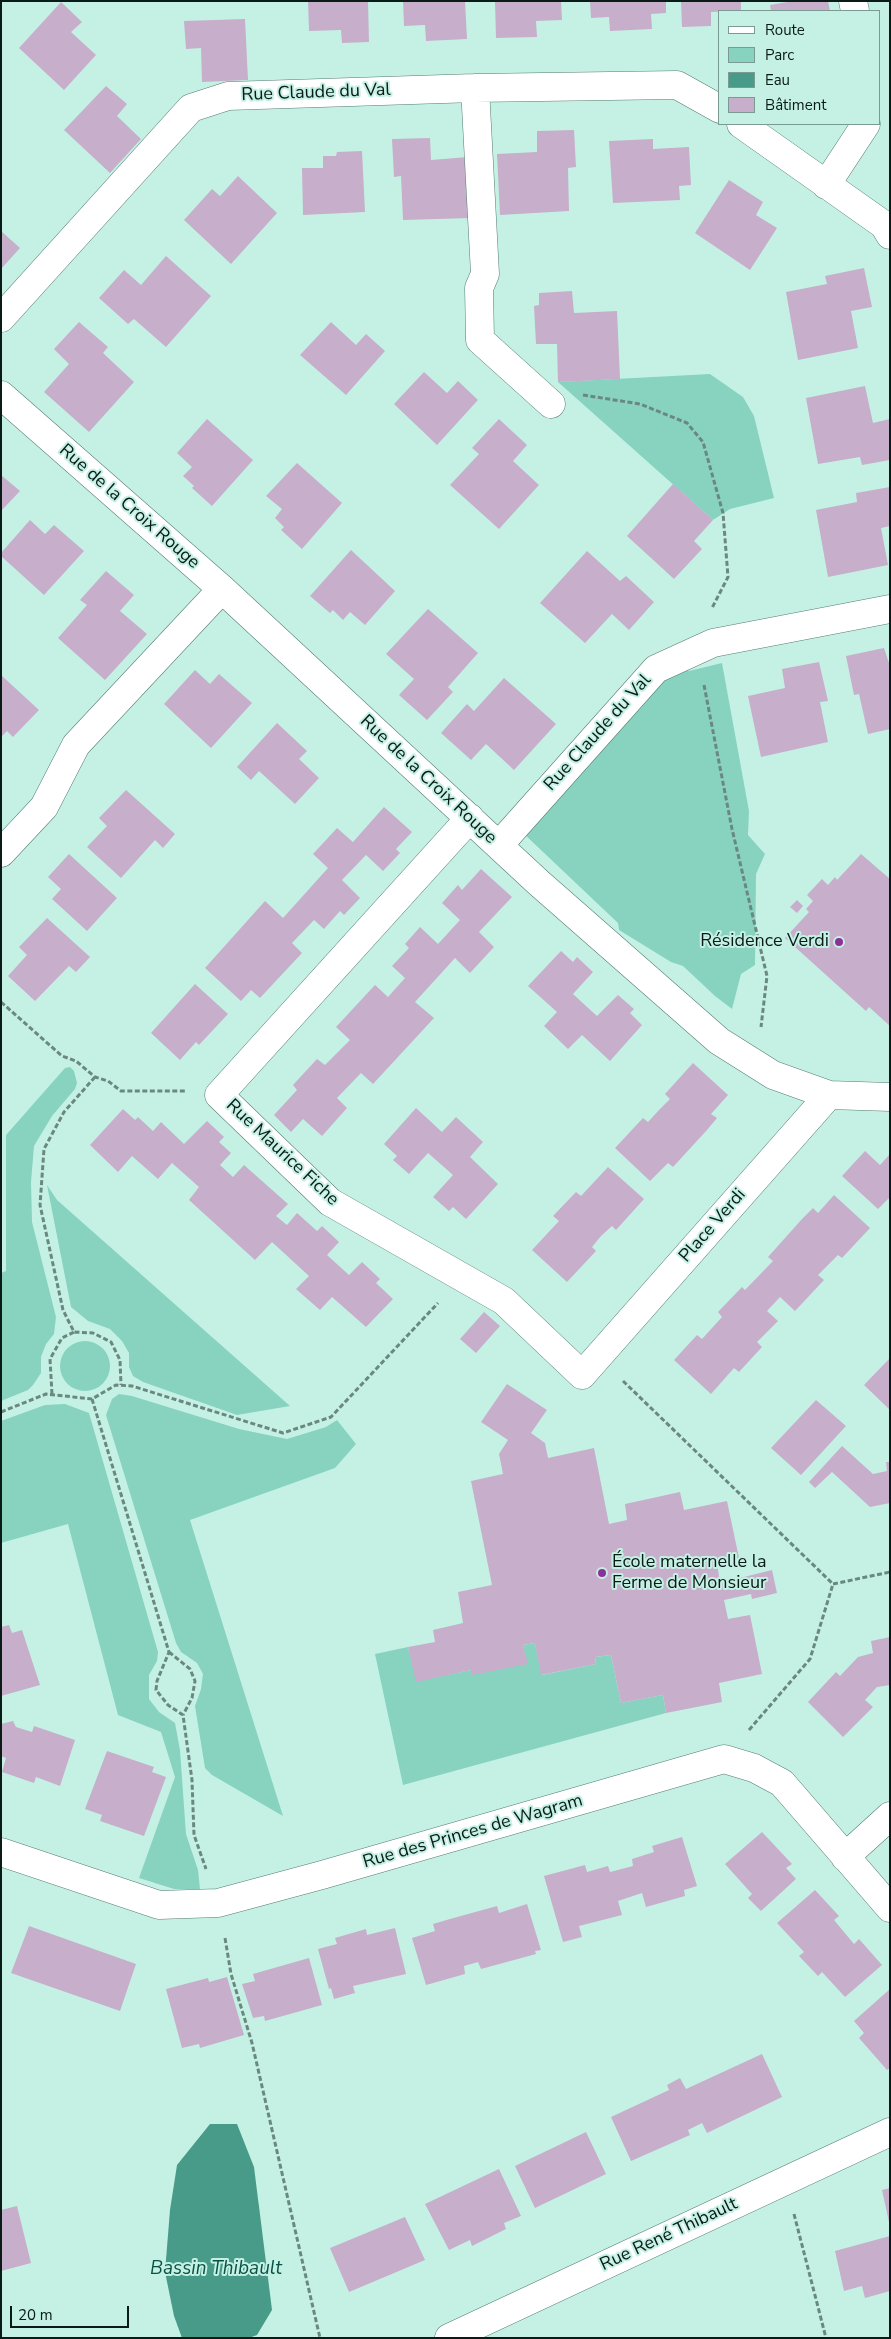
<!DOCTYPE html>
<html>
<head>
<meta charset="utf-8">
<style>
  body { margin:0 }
  #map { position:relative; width:891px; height:2339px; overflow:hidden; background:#c5f1e5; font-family:"Nunito Sans",sans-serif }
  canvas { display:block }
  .frame { position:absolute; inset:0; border:2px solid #0a1b17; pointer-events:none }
  .legend { position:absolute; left:718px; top:10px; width:162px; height:115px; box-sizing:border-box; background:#c5f1e5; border:1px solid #7a9b93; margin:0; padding:6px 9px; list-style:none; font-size:15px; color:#0a1b17 }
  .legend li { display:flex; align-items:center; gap:10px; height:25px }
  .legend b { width:25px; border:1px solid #7a9b93 }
  .scale { position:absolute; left:10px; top:2306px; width:119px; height:22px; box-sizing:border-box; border:2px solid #0a1b17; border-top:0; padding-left:6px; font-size:15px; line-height:18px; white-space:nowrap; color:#0a1b17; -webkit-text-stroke:4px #c5f1e5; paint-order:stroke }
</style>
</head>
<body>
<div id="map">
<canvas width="891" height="2339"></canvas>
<div class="frame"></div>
<ul class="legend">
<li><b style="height:6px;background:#fff"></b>Route</li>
<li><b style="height:14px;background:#87d3c0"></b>Parc</li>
<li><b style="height:14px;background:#489b88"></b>Eau</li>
<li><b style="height:14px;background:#c7aeca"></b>Bâtiment</li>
</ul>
<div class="scale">20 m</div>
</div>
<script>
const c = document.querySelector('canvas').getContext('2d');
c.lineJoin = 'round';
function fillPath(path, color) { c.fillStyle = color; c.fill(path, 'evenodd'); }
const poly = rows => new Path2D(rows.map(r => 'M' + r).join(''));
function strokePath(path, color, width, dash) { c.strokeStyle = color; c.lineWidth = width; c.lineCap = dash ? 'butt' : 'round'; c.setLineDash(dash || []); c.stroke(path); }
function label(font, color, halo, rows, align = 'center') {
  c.font = font + ' "Nunito Sans",sans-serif'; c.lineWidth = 4; c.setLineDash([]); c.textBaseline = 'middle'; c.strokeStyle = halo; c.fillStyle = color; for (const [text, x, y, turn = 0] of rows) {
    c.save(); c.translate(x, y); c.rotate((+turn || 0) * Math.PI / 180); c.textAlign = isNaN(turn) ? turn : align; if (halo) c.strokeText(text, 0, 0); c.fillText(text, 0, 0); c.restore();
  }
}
fillPath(poly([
  [710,374,743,397,754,416,774,498,730,509,713,520,558,382],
  [669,656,689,671,722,663,749,811,748,835,765,854,756,874,755,965,741,974,732,1009,715,996,683,966,671,962,619,930,618,923,523,833,647,701,645,667],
  [70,1067,74,1071,77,1083,75,1089,52,1116,34,1146,31,1182,32,1222,56,1317,54,1334,46,1344,41,1357,41,1373,33,1385,28,1390,1,1401,1,1273,6,1271,6,1135,65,1068],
  [47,1185,57,1200,290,1406,237,1415,143,1382,133,1376,129,1367,129,1353,122,1341,110,1329,88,1321,71,1307],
  '60 1366a25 25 0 1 1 50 0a25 25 0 1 1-50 0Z',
  [119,1394,132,1396,239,1429,287,1439,326,1427,337,1420,356,1444,335,1468,190,1520,283,1816,212,1775,205,1768,195,1706,201,1689,203,1674,197,1663,181,1652,176,1643,106,1415,112,1399],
  [65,1404,89,1413,158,1652,157,1661,149,1675,149,1699,159,1712,175,1723,180,1750,186,1834,198,1870,200,1889,174,1889,139,1878,175,1777,161,1732,118,1715,68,1524,1,1543,1,1421,45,1405],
  [535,1643,542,1675,596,1664,595,1657,611,1655,621,1703,663,1695,666,1713,403,1785,375,1654,408,1647,417,1681,471,1670,527,1663,523,1645]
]), '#87d3c0');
fillPath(poly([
  [210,2124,237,2124,254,2167,272,2310,257,2335,249,2338,182,2338,174,2316,165,2272,170,2210,177,2165]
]), '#489b88');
fillPath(poly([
  [308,1,368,1,369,42,342,43,341,30,309,31],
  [403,1,465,1,467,39,426,41,425,25,404,26],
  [495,1,561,1,562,20,536,21,537,37,496,38],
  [590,1,666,1,666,13,651,14,652,29,610,31,609,17,591,18],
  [681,1,741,1,741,11,711,12,711,26,682,27],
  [793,1,828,1,830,11,771,11,770,5],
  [61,2,82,22,71,32,96,55,64,90,19,48],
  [245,19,248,80,202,82,201,48,186,49,184,21],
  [106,86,127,104,117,116,141,139,110,173,64,130],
  [574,130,576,167,568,168,569,211,500,215,497,154,537,152,537,131],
  [430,138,431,160,468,157,471,218,403,220,401,176,394,177,392,139],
  [653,139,653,149,689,147,691,185,679,186,680,200,613,203,609,141],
  [362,151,365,212,303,215,302,168,323,168,323,156,336,156,337,152],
  [238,176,277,213,231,264,184,220,212,189,220,196],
  [729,180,763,202,756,215,777,228,750,270,695,233],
  [1,231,20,248,1,269],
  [166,256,211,296,166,347,134,319,128,324,99,298,124,270,141,285],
  [864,268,872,307,851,311,858,348,798,360,786,292,827,284,825,276],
  [572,291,574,313,617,311,620,379,558,382,557,344,536,344,534,306,539,305,539,293],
  [79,322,108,347,103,353,134,382,89,432,44,392,69,364,54,349],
  [331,322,356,345,366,334,385,351,346,395,300,355],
  [424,372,447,393,458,381,478,400,437,445,394,404],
  [865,386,873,423,890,419,890,460,862,465,860,457,818,464,806,398],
  [207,419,253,460,212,506,192,488,194,486,183,476,192,467,177,453],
  [499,419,527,445,513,461,539,485,499,529,450,485,479,454,472,448],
  [297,463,342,503,302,549,281,530,284,527,275,518,282,509,266,496],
  [1,475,20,491,1,511],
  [673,484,713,520,694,541,702,549,674,579,627,536],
  [890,487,890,526,881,528,888,565,828,577,816,510,857,502,856,493],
  [30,520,45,534,54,525,84,551,44,595,1,556,1,553],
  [351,550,395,591,365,625,350,612,343,620,333,610,330,613,310,596],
  [587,551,620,581,626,576,654,602,629,630,612,614,585,643,540,603],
  [106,571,134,595,120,611,147,634,105,680,58,638,87,605,80,600],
  [428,609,478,653,448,687,453,692,427,720,399,695,414,679,386,654],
  [884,648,890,666,890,729,868,734,859,694,854,695,846,656],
  [819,662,828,701,820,702,828,742,761,757,748,696,785,688,782,669],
  [195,670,210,684,219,674,252,703,211,748,164,704],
  [1,675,39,710,13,737,7,731,1,737],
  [504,678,556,724,514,770,486,744,471,760,441,733,467,704,474,711],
  [277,723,307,751,299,759,319,778,295,804,259,771,251,780,237,767],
  [126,790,175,834,163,848,155,840,121,878,87,847,107,826,99,818],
  [384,807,412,832,396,849,400,853,383,871,366,855,342,880,360,898,344,915,340,911,324,929,314,920,292,943,302,953,260,998,251,990,241,1001,205,968,265,901,283,918,328,868,313,854,337,828,353,842],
  [69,854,117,898,87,931,52,899,61,889,48,877],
  [861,854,890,879,890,1026,869,1007,866,1011,785,938,809,912,806,909,813,901,807,895,822,879,828,885,835,877,837,880],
  [481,869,512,897,479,932,494,947,470,973,455,958,415,1002,434,1018,373,1084,361,1073,337,1098,347,1108,322,1136,303,1119,291,1132,274,1115,297,1090,293,1085,317,1059,325,1065,350,1040,336,1027,375,985,388,997,405,978,392,966,409,948,405,944,420,927,438,944,460,920,442,903,458,885,462,890],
  [797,900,803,906,797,913,790,907],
  [47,918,90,957,76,972,69,966,35,1001,8,976,27,955,19,947],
  [561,951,573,962,577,957,593,972,573,994,586,1006,597,1016,618,995,634,1009,630,1013,642,1025,610,1061,582,1035,568,1049,544,1026,557,1012,528,986],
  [195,984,228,1014,199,1045,196,1042,180,1060,151,1033],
  [693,1063,728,1095,711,1114,717,1118,707,1130,673,1167,668,1163,650,1181,615,1148,643,1118,648,1122,659,1110,670,1099,665,1094],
  [416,1108,442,1132,456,1117,483,1142,470,1157,498,1184,466,1219,453,1207,449,1211,433,1197,453,1175,428,1153,409,1174,393,1160,397,1156,384,1144],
  [123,1109,135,1120,138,1117,153,1131,161,1122,184,1144,207,1121,224,1137,219,1142,231,1153,220,1165,233,1177,244,1165,288,1204,276,1216,287,1225,297,1213,317,1231,322,1226,339,1242,327,1255,349,1275,362,1262,380,1279,376,1283,393,1299,366,1327,332,1297,320,1310,296,1289,309,1276,272,1242,255,1260,189,1200,199,1187,172,1163,158,1179,132,1156,118,1172,90,1145],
  [865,1151,880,1165,890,1154,890,1197,878,1209,842,1176],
  [608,1167,644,1199,616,1230,612,1226,601,1236,592,1247,596,1251,567,1282,532,1250,559,1221,553,1216,576,1192,581,1196],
  [834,1195,870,1228,842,1258,838,1255,818,1275,824,1280,795,1311,780,1297,767,1311,778,1321,757,1342,762,1347,739,1372,734,1368,711,1394,674,1360,697,1335,702,1339,722,1317,718,1312,742,1287,745,1290,773,1261,768,1257,802,1219,813,1208,818,1213],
  [484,1312,500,1326,476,1353,460,1339],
  [890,1358,890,1408,889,1409,864,1385],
  [507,1384,547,1410,531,1433,545,1443,548,1458,594,1448,609,1524,627,1520,625,1504,680,1492,684,1510,727,1501,739,1558,717,1563,720,1583,772,1570,777,1593,752,1599,751,1594,724,1600,728,1619,750,1615,762,1674,719,1683,722,1702,666,1713,663,1695,621,1703,611,1655,595,1657,596,1664,541,1675,535,1643,523,1645,528,1664,472,1675,471,1670,416,1682,408,1647,435,1642,433,1630,463,1623,458,1592,492,1585,471,1481,503,1474,499,1454,508,1440,481,1422],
  [816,1400,846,1426,801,1475,771,1448],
  [842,1446,873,1474,887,1471,886,1462,890,1462,890,1503,870,1507,832,1472,815,1488,809,1482],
  [9,1625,12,1633,22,1630,40,1685,1,1696,1,1627],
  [890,1637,890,1685,877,1687,865,1700,873,1707,843,1737,808,1702,836,1672,840,1676,858,1657,873,1653,871,1641],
  [13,1721,16,1727,32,1732,34,1726,75,1740,60,1786,36,1777,34,1783,2,1772,6,1758,1,1756,1,1724],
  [107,1751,154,1767,152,1772,166,1777,144,1836,100,1821,102,1815,85,1809],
  [762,1832,792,1864,786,1868,796,1879,761,1911,748,1898,752,1894,725,1864],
  [682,1837,697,1886,684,1890,685,1896,646,1907,642,1893,618,1901,622,1915,579,1926,582,1937,563,1942,544,1876,585,1865,587,1872,608,1866,610,1872,633,1866,632,1859,654,1852,652,1846],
  [815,1890,839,1916,834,1920,854,1944,859,1939,882,1965,845,1997,822,1972,818,1976,799,1956,804,1952,777,1923],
  [527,1904,541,1950,535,1951,536,1954,481,1969,478,1962,464,1966,465,1974,426,1985,412,1938,435,1931,433,1924,450,1919,497,1906,499,1913],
  [29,1926,136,1964,120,2011,11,1973],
  [395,1928,406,1974,353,1986,355,1993,334,1999,331,1988,329,1989,318,1949,337,1944,335,1938,366,1929,367,1935],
  [309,1958,322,2005,265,2021,264,2016,253,2018,242,1984,255,1981,253,1974],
  [227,1977,244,2035,200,2048,199,2044,182,2048,166,1989,208,1978,209,1982],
  [890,1989,890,2068,887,2070,859,2038,864,2033,854,2021],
  [762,2054,782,2097,707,2133,702,2123,688,2130,690,2135,631,2161,611,2117,669,2090,667,2085,680,2078,686,2089],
  [586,2132,606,2174,535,2208,515,2166],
  [499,2169,521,2216,504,2223,506,2229,472,2246,470,2240,449,2250,425,2204],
  [890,2188,890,2221,889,2222,882,2190],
  [17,2206,31,2263,1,2271,1,2210],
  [405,2217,425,2260,349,2292,330,2248],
  [890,2236,890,2291,865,2298,862,2286,844,2291,835,2251]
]), '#c7aeca');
const minor = poly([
  [853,1,855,11],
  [475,88,485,274,479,288,480,340,551,404],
  [741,124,884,225,890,235],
  [826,185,866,124],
  [1,318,191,108,228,96,475,88,677,85,720,109],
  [1,395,222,589,539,883,719,1041,773,1075,829,1095,890,1097],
  [470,818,219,1095,330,1202,504,1301,582,1375,829,1095],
  [499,845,656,669,713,643,890,609],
  [1,853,44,807,76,745,222,589],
  [1,1852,159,1905,218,1903,322,1875,724,1759,754,1768,782,1783,890,1908],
  [845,1857,890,1816],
  [449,2338,890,2132]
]);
strokePath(minor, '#547c72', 29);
strokePath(poly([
  [583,395,640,404,687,423,703,442,723,513,728,577,712,608],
  [704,685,732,829,767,976,761,1027],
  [1,1002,62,1056,76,1061,95,1077,108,1081,121,1091,186,1091],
  [95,1077,64,1112,44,1149,40,1205,63,1310,74,1332,93,1333,111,1342,120,1360,121,1385],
  [623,1381,833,1584],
  [52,1394,50,1359,62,1338,74,1332],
  [92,1399,169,1652,157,1681,156,1690,168,1705,183,1715,192,1780,194,1835,206,1869],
  [1,1412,46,1394,92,1399,116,1385,132,1386,283,1433,331,1417,438,1303],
  [833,1584,890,1572],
  [169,1652,190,1669,195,1681,192,1698,183,1715],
  [749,1730,810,1659,833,1584],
  [225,1938,231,1974,252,2043,320,2338],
  [794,2214,826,2338]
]), '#6a8880', 3, [5, 2.5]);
strokePath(minor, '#fff', 28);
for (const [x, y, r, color] of [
  [839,942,5,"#8e309a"],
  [602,1573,5,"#8e309a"]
]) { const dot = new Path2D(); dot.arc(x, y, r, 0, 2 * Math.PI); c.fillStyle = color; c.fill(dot); strokePath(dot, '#c5f1e5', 2); }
label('18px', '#0a1b17', '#c5f1e5', [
  ["Rue Claude du Val",316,93,-2],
  ["Rue de la Croix Rouge",129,507,41],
  ["Rue Claude du Val",598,733,-48],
  ["Rue de la Croix Rouge",428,780,43],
  ["Rue Maurice Fiche",282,1153,43],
  ["Place Verdi",713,1226,-49],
  ["Rue des Princes de Wagram",473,1832,-16],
  ["Rue René Thibault",669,2235,-25]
]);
label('18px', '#0a1b17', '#c5f1e5', [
  ["Résidence Verdi",829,942],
  ["École maternelle la",612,1563,"left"],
  ["Ferme de Monsieur",612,1584,"left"]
], 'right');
label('italic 19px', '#0a5245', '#c5f1e5', [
  ["Bassin Thibault",216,2269]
]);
</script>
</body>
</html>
